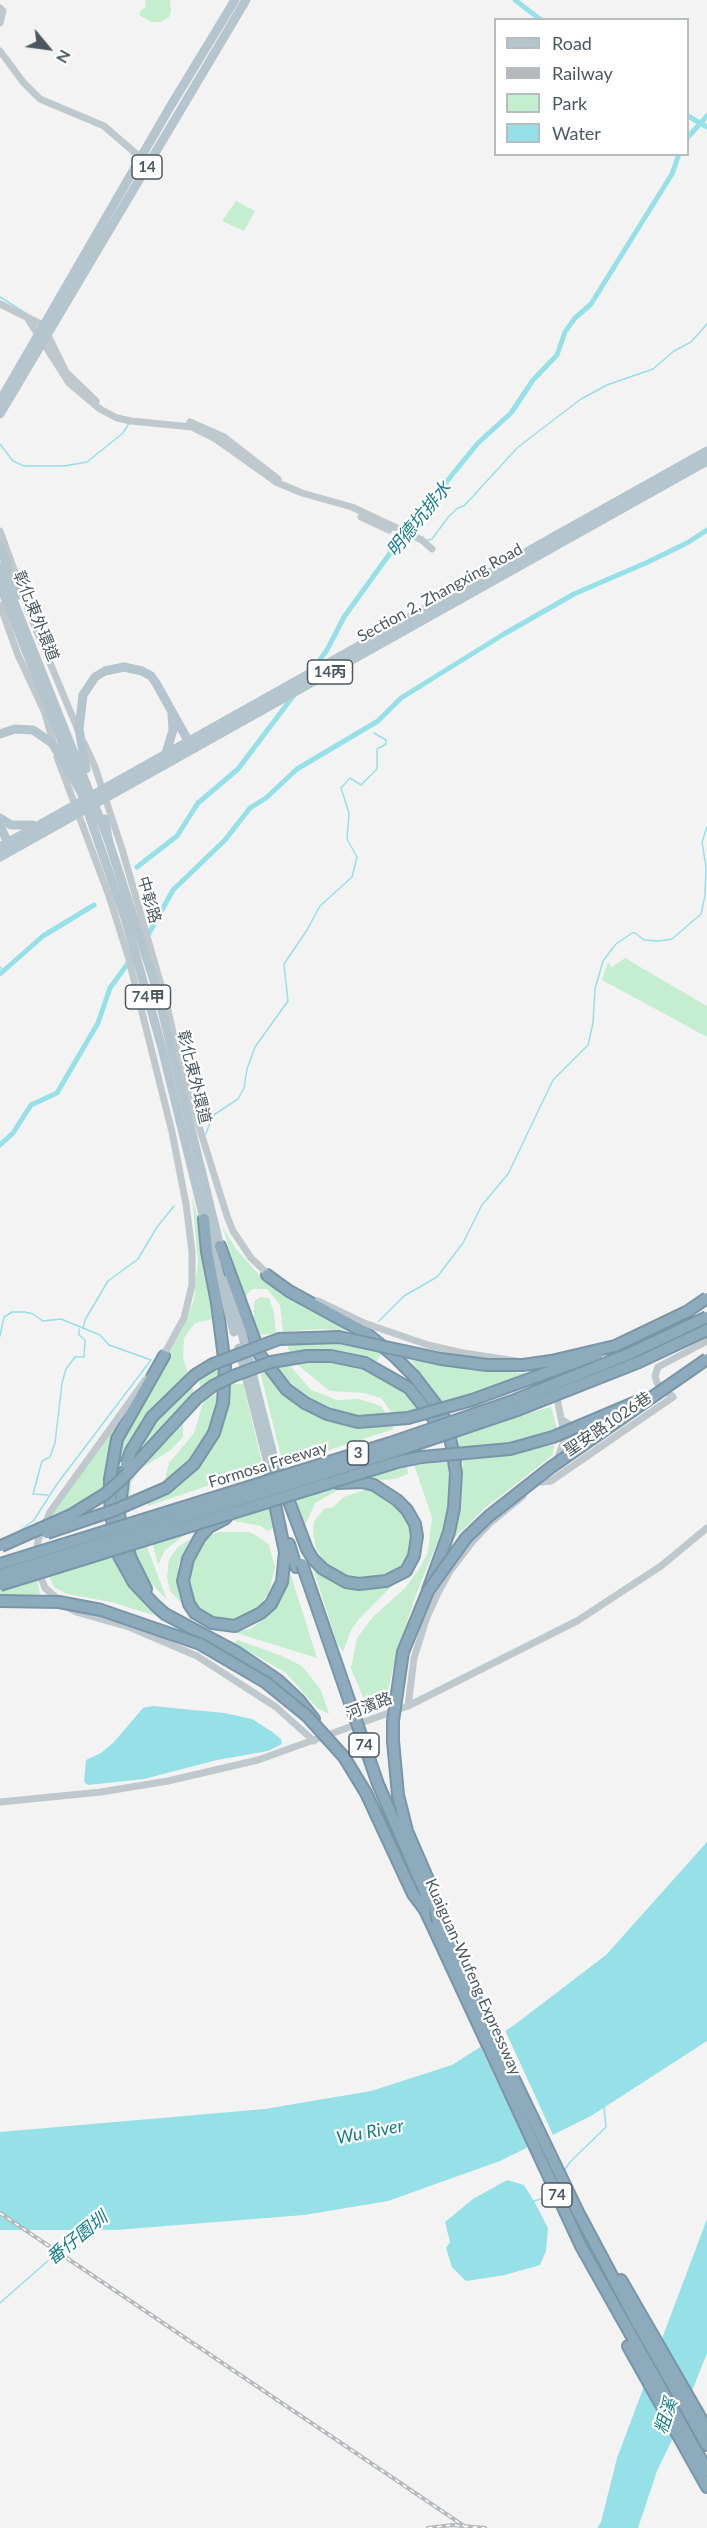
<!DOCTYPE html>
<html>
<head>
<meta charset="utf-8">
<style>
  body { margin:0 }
  #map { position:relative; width:707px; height:2528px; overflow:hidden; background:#f4f3f3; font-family:Lato,sans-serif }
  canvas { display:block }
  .legend { position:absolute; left:494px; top:18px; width:195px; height:138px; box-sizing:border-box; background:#fff; border:2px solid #b7bcbf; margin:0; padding:8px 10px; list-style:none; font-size:18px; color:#4b585f }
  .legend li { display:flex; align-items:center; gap:12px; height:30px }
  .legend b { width:30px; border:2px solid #b7bcbf }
  .north { position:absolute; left:18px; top:18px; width:60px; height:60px; -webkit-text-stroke:4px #fff; paint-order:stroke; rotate:119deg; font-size:16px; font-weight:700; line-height:24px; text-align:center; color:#4b585f }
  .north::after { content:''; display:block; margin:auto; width:21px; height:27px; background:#4b585f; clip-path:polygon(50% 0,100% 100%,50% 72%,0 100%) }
</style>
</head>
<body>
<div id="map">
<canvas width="707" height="2528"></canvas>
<ul class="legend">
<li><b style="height:8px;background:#b4c5ce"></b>Road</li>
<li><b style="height:8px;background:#b5b8bc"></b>Railway</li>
<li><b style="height:16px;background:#c5edd0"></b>Park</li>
<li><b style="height:16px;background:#96e0e7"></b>Water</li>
</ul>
<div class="north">N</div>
</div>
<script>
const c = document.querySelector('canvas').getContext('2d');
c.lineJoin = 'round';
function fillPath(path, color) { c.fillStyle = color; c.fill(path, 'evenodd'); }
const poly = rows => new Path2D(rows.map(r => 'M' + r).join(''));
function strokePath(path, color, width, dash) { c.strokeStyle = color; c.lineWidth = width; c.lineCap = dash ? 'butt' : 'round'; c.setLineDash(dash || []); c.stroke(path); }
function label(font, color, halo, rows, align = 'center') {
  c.font = font + ' Lato,"Noto Sans TC",sans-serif'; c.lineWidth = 4.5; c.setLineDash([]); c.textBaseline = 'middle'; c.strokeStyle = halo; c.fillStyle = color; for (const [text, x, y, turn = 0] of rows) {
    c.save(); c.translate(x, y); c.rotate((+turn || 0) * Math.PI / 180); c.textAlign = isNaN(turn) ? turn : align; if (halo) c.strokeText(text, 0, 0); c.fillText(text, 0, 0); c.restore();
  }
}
fillPath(poly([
  [145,0,170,0,171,12,169,17,161,22,152,22,139,15,141,10,146,7],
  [236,201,255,211,244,231,222,221],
  [625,958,707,1006,707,1037,602,980,608,962,612,967],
  [192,1196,201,1229,211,1290,212,1319,195,1323,184,1338,183,1358,188,1373,151,1410,134,1436,115,1476,118,1448,187,1320,194,1299,198,1261],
  [222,1226,236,1249,263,1279,359,1331,318,1329,283,1332,280,1305,267,1289,252,1289,245,1297],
  [260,1297,269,1298,274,1313,276,1333,259,1335,254,1319,254,1302],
  [286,1341,328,1341,364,1345,384,1350,377,1361,327,1351,293,1352,289,1351],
  [314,1358,355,1362,403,1390,424,1409,394,1416,381,1398,363,1393,330,1391,293,1361],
  [411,1360,520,1373,531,1373,442,1404],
  [287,1362,311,1390,337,1400,359,1399,381,1406,388,1416,359,1418,331,1410,309,1398,285,1378,273,1364],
  [221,1365,220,1377,201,1392,199,1380],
  [263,1370,322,1415,391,1424,394,1429,283,1465,260,1371],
  [231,1384,243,1384,263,1467,148,1506,147,1503,182,1482,211,1448,225,1417],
  [192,1385,194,1397,144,1450,142,1441,164,1412],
  [220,1392,215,1420,198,1453,176,1475,165,1479,169,1463,194,1433,204,1400],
  [551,1407,558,1432,507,1443,459,1448,458,1437,505,1419],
  [183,1419,183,1437,171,1450,140,1469,131,1483,130,1498,124,1500,129,1478],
  [118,1422,105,1485,97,1494,49,1521,54,1510],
  [554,1445,553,1455,485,1508,452,1540,462,1506,463,1457,501,1456],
  [449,1462,450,1496,446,1521,417,1592,398,1648,384,1707,370,1714,351,1668,357,1638,372,1618,405,1588,419,1569,428,1552,432,1517,414,1465],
  [407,1465,408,1474,395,1479,381,1480,365,1475],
  [345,1486,315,1503,305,1526,296,1499,333,1487],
  [364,1490,376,1490,393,1500,411,1523,412,1546,408,1558,400,1568,370,1579,349,1576,324,1562,316,1548,313,1532,314,1521,325,1508,332,1508,344,1497],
  [270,1508,273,1528,268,1531,261,1526,229,1520],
  [198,1525,165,1550,158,1565,152,1541],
  [219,1532,250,1532,260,1538,269,1545,275,1567,269,1592,258,1609,229,1623,212,1617,194,1605,187,1585,193,1560,201,1544,208,1536],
  [190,1539,178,1566,178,1590,185,1607,170,1591,167,1577,169,1559,178,1547],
  [146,1544,167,1600,139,1570,131,1549],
  [116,1554,163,1618,111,1602,67,1594,54,1587,48,1574],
  [311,1562,322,1575,345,1587,359,1588,394,1584,359,1619,351,1630,343,1652,337,1643],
  [290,1572,317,1658,233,1632,250,1629,269,1616,286,1588],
  [37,1578,40,1594,0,1595,0,1590],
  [238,1640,282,1656,302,1666,321,1690,329,1714,317,1708,285,1672,237,1645,234,1642]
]), '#c5edd0');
fillPath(poly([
  [153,1706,224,1713,252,1719,271,1731,281,1739,282,1744,268,1751,217,1760,144,1779,88,1785,84,1782,86,1760,101,1753,114,1742,143,1708],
  [707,1842,707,2041,591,2116,500,2161,388,2201,304,2215,116,2230,0,2230,0,2132,265,2109,371,2091,452,2065,513,2026,606,1955],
  [507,2180,524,2185,534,2201,548,2228,546,2251,540,2265,505,2275,466,2281,452,2267,446,2248,450,2242,445,2222,473,2199],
  [707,2219,707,2353,675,2434,657,2471,638,2528,597,2528,601,2522,617,2458]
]), '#96e0e7');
fillPath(poly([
  [504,2028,554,2137,529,2150,479,2044]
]), '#f4f3f3');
strokePath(poly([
  [0,297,27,314],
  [0,444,13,461,24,466,64,466,87,462,123,433,129,423],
  [427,540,432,539,449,516,458,508,464,506,517,448,539,431,581,399,607,385,653,369,674,351,691,342,707,324],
  [0,967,4,971],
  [206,1134,212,1116,238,1099,244,1088,247,1069,255,1047,288,1001,284,964,307,930,320,906,352,877,357,857,347,839,349,813,341,788,350,778,361,785,377,769,377,749,386,744,386,740,374,733],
  [379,1321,404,1296,437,1277,463,1243,482,1205,508,1174,553,1080,588,1045,593,1023,595,989,603,961,616,944,632,933,635,933,644,940,659,941,672,939,701,914,705,895,706,867,702,842,707,827],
  [83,1328,85,1320,108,1281,138,1259,157,1227,174,1206],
  [0,1336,4,1317,12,1312,25,1312,33,1314,43,1321,61,1319,100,1335,109,1345,151,1360,57,1484,34,1520,20,1531],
  [48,1495,33,1494,42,1461,50,1457,55,1443,62,1383,66,1369,75,1357,84,1357,85,1340,79,1335,79,1329],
  [563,2172,570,2162,606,2127,604,2107],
  [534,2201,544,2198,550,2190],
  [0,2303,83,2230]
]), '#96e0e7', 1.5);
strokePath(poly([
  [515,0,541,20],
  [688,116,707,127],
  [688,137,707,116],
  [314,668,327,650,344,617,404,534,478,443,511,413,533,380,557,355,565,332,575,318,591,304,672,174,679,154],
  [137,867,177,836,198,803,238,769,294,695],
  [147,937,173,890,225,840,250,808,266,798,297,769,378,721,401,698,504,634,574,594,648,562,687,543,707,530],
  [0,974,43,936,94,905],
  [0,1145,13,1133,31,1105,57,1093,98,1023,110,988,131,959]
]), '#96e0e7', 5);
const highway = poly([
  [204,1219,207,1252,217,1303,225,1366,223,1403,214,1433],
  [220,1246,260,1355,286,1389,305,1403],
  [267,1275,289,1291,366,1333,393,1355,414,1376,440,1410,447,1424,455,1461],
  [164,1356,117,1439,110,1479,110,1496,111,1515,119,1556,134,1583,155,1605,165,1614,238,1653,279,1681,299,1700,314,1719],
  [365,1363,409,1388,444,1432],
  [277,1470,307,1549,313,1559,323,1569,346,1582,359,1584,386,1581,406,1571,414,1556,417,1536,415,1524,407,1510,397,1500,374,1485,362,1482,338,1483],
  [124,1472,119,1514,122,1530,131,1559,146,1589],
  [226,1518,209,1527,200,1537,188,1559,183,1581,189,1604,195,1613,212,1623,235,1626,261,1613,271,1604,282,1582,285,1552,272,1490,270,1471],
  [289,1544,296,1567],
  [428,1590,449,1532,454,1508,456,1473,453,1455],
  [425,1910,581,2246,707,2470],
  [440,1925,578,2212,635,2319,707,2445],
  [621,2280,707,2429],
  [628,2346,707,2487]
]);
strokePath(highway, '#7996a9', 14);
strokePath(poly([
  [0,8,3,11,0,23],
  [0,51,23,82,40,99,104,126,141,158],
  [0,304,43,325,66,372,96,401],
  [28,319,69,383,100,409,117,418,131,421,192,427,214,438,276,482,302,493,352,507,422,540,432,549],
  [190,422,224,437,278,479],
  [361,517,389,530],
  [0,531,33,622,78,730],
  [0,605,18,655,45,713,54,746],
  [84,743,95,767,122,849,167,1006,182,1072,227,1216,233,1231,251,1258,271,1277],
  [57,757,109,896,128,956,172,1132,186,1204,192,1251,192,1285,184,1318,162,1358],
  [318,1301,364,1323,428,1345,463,1353,516,1361],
  [526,1365,547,1379,555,1388,565,1438,556,1463],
  [563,1420,570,1425,573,1455],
  [541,1482,551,1481,673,1397,657,1383,655,1376,658,1367,707,1341],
  [36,1556,38,1541,50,1512,146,1379],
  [38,1570,45,1588,67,1607,76,1612,129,1627,197,1656,276,1707,314,1741],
  [408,1706,414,1658,427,1617,438,1593,450,1571,473,1541,490,1523,523,1496],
  [0,1802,101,1792,168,1781,258,1760,408,1706,577,1621,661,1566,707,1528]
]), '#bfc8cd', 7);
strokePath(poly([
  [0,401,170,107,235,0],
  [0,414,246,0],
  [0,546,8,569],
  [83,695,95,677,105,671,124,667,142,671,151,676,156,683,190,744],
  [0,734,15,729,33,730,52,743],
  [65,749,77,780],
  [166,753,173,730,172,715],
  [0,818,11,825,33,825],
  [105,819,108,839,157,990,221,1251],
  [0,826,9,845],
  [0,847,707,451],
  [0,857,707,461],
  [201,1206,234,1332],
  [228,1279,277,1470],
  [239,1348,270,1471]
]), '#b4c5ce', 9);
strokePath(highway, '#8eaabd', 10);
const rail = poly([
  [0,2213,467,2528],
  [428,2528,452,2525,485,2528]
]);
strokePath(rail, '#b5b8bc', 4);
strokePath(rail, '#fff', 1.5, [4.5]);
const highwayBridge = poly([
  [305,1403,327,1414,358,1422,408,1418,472,1400,598,1354],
  [126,1464,131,1451,152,1417,195,1375,213,1364,279,1339,339,1337,441,1359,487,1365,523,1365,551,1361,615,1346,688,1311,707,1298],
  [47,1533,115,1510,166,1488,194,1464,214,1433],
  [1,1546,71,1515,105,1494,122,1479,197,1398,213,1386,233,1376,271,1362,307,1356,331,1356,365,1363],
  [0,1564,390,1443,515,1400,629,1354,707,1317],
  [302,1564,378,1784,429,1901],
  [0,1575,393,1452,520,1409,639,1362,707,1330],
  [0,1585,397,1462,422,1457,510,1449,553,1437,643,1399],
  [0,1601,59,1602,101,1610,200,1644,265,1682,307,1716,344,1757,366,1793,413,1894,425,1910],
  [438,1921,430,1884,407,1831,398,1795,393,1741,393,1721,403,1652,428,1591,466,1538,489,1516,550,1468,707,1359]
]);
strokePath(highwayBridge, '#7996a9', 14, []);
strokePath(poly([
  [0,567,108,839],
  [8,569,18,595],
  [0,585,65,749],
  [83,695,79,729,86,769],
  [52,743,81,792,126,921,162,1048,201,1206]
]), '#b4c5ce', 9);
strokePath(highwayBridge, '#8eaabd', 10);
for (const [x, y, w] of [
  [147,167,30],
  [330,672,45],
  [148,997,45],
  [358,1453,21],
  [364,1745,30],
  [557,2195,30]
]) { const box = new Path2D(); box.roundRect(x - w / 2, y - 12, w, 24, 4.5); c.fillStyle = '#fff'; c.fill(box); strokePath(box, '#4b585f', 1.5); }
label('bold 15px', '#4b585f', null, [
  ["14",147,167],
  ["14丙",330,672],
  ["74甲",148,997],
  ["3",358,1453],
  ["74",364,1745],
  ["74",557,2195]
]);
label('16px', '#4b585f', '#fff', [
  ["Section 2, Zhangxing Road",440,593,-29],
  ["彰化東外環道",36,616,68],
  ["中彰路",149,900,74],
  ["彰化東外環道",194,1077,76],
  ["聖安路1026巷",608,1424,-34],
  ["Formosa Freeway",268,1465,-17],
  ["河濱路",369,1706,-21],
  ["Kuaiguan-Wufeng Expressway",473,1977,66]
]);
label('italic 18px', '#167e88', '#fff', [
  ["明德坑排水",419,519,-51],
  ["Wu River",370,2132,-11],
  ["番仔園圳",77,2238,-39],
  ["粗溪",666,2416,-71]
]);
</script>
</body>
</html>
